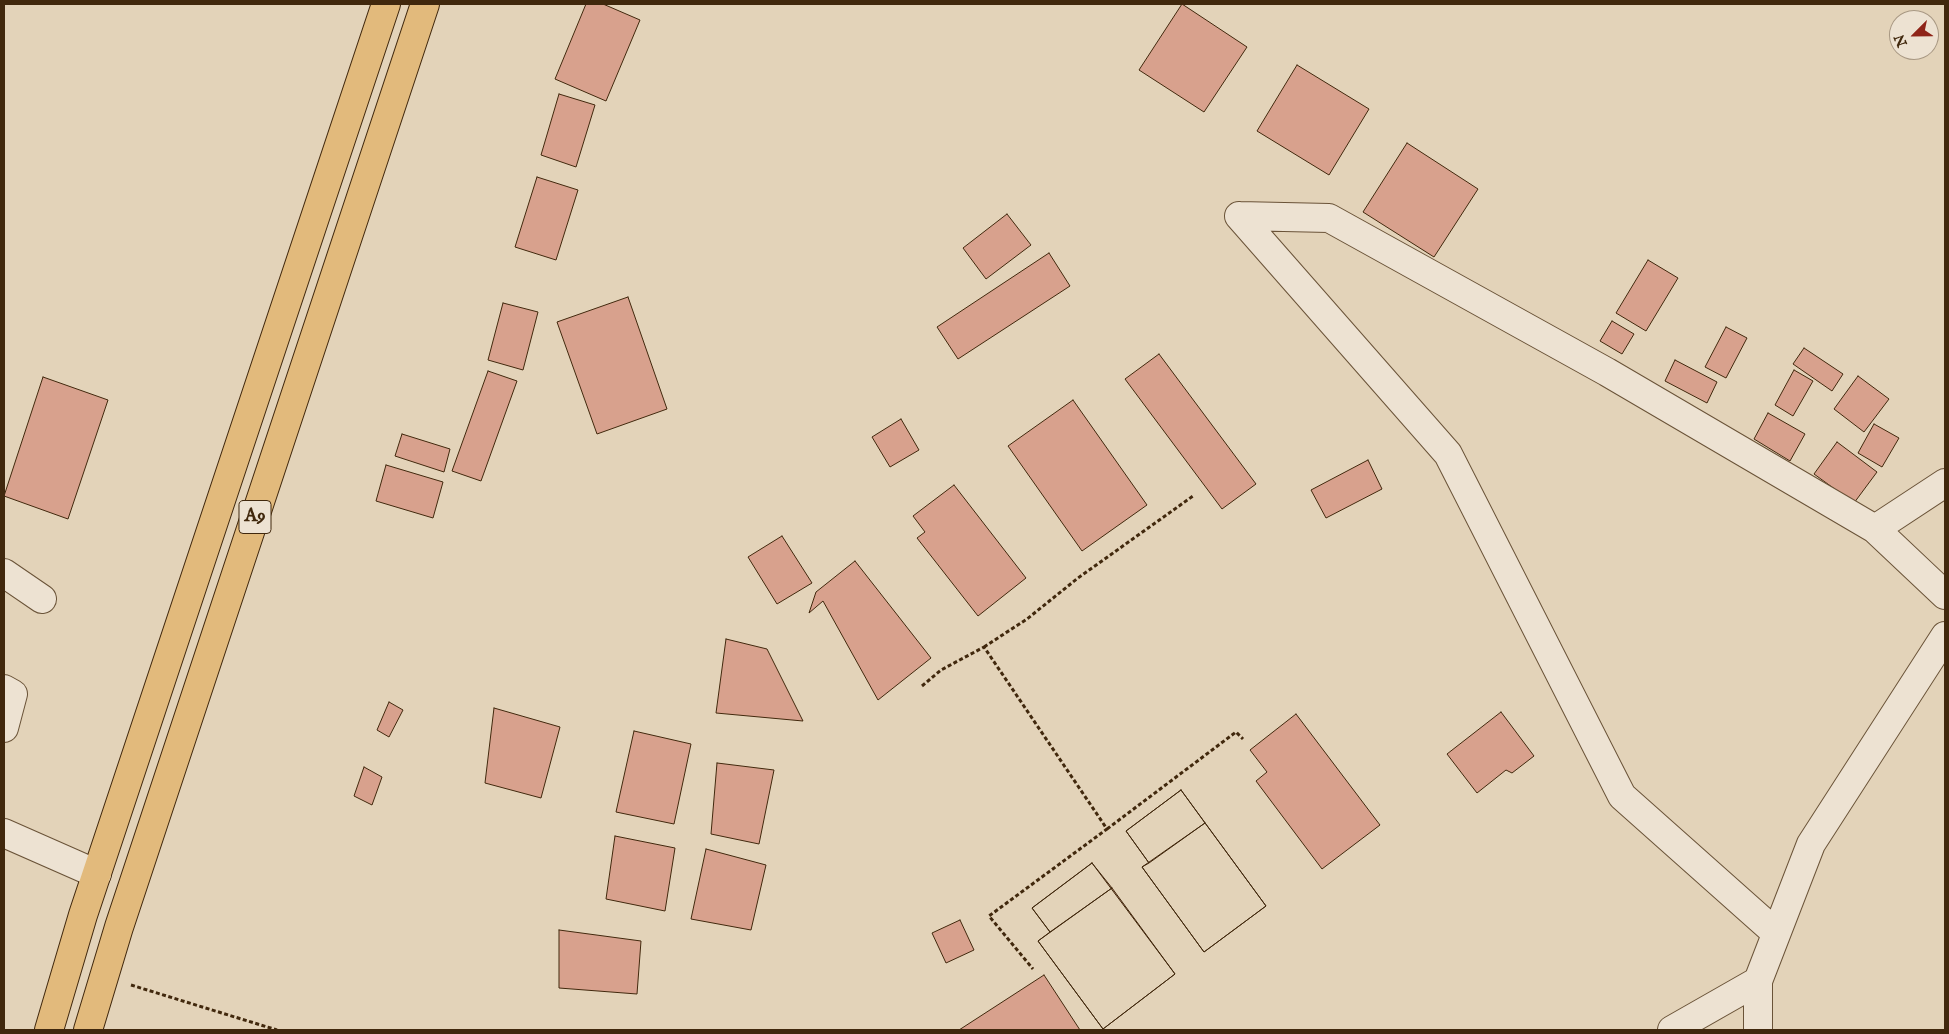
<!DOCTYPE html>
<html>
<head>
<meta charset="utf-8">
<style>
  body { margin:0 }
  #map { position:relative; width:1949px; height:1034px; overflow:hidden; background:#e3d3b9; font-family:"IM FELL English",serif }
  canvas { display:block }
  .frame { position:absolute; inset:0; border:5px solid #41280d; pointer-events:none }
  .north { position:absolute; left:1889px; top:10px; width:50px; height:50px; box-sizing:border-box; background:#ede2d2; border:1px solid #a89883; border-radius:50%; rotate:247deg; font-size:14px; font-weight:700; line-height:20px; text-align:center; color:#41280d }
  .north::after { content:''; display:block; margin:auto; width:18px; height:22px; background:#8f2418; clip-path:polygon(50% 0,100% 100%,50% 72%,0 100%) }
</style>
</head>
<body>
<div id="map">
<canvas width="1949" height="1034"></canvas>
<div class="frame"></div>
<div class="north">N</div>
</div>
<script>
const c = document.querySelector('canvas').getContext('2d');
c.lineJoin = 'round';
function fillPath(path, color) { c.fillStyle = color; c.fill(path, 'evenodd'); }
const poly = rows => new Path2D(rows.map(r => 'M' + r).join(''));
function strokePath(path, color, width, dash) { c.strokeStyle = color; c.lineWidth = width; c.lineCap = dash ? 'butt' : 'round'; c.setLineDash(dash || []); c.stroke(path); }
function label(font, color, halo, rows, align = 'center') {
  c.font = font + ' "IM FELL English",serif'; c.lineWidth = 4.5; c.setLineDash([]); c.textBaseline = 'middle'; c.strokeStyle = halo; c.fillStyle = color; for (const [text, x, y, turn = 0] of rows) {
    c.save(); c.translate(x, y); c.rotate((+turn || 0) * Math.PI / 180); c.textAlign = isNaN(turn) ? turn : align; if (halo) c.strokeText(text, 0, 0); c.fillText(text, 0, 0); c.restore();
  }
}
const building = poly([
  [586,4,603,4,640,20,606,101,555,79,586,4],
  [1182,4,1247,47,1204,112,1139,70,1182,4],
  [1297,65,1369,109,1329,175,1257,131,1297,65],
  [559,94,595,105,576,167,541,155,559,94],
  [1407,143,1478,189,1434,257,1363,212,1407,143],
  [537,177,578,190,556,260,515,247,537,177],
  [1007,214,1031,245,986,279,963,248,1007,214],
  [1049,253,1070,286,958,359,937,327,1049,253],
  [1648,260,1678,278,1646,331,1616,313,1648,260],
  [628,297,667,409,597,434,557,322,628,297],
  [503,303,538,312,523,370,488,360,503,303],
  [1612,321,1634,334,1622,354,1600,341,1612,321],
  [1726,327,1747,338,1726,378,1705,367,1726,327],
  [1804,348,1843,374,1832,391,1793,364,1804,348],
  [1159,354,1256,484,1222,509,1125,379,1159,354],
  [1675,360,1717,382,1707,403,1665,381,1675,360],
  [1794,370,1813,381,1793,416,1775,405,1794,370],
  [488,371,517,381,481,481,452,471,488,371],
  [1858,376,1889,399,1864,432,1834,409,1858,376],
  [43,377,108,400,68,519,4,496,43,377],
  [1073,400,1147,505,1082,551,1008,446,1073,400],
  [1768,413,1805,434,1790,461,1754,439,1768,413],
  [901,419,919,450,890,467,872,437,901,419],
  [1874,424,1899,438,1882,467,1858,453,1874,424],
  [402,434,450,449,444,472,395,456,402,434],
  [1837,442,1877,472,1854,503,1814,474,1837,442],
  [1368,460,1382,489,1326,518,1311,490,1368,460],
  [386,465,443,482,433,518,376,501,386,465],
  [954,485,1026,578,978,616,917,538,925,532,913,516,954,485],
  [782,536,812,583,777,604,748,557,782,536],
  [855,561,931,658,878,700,823,601,809,613,816,592,855,561],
  [726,639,767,649,803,721,716,713,726,639],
  [389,702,403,710,389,737,377,730,389,702],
  [494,708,560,727,541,798,485,783,494,708],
  [1501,712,1534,756,1512,773,1506,770,1477,793,1447,754,1501,712],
  [1296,714,1380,825,1322,869,1256,781,1267,772,1250,750,1296,714],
  [634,731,691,744,674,824,616,812,634,731],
  [717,763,774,770,759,844,711,834,717,763],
  [364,767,382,777,372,805,354,796,364,767],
  [1181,790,1266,906,1204,952,1142,867,1149,863,1126,831,1181,790],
  [1181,790,1205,823,1149,863,1126,831,1181,790],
  [1205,823,1266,906,1204,952,1142,867,1205,823],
  [615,836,675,848,665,911,606,899,615,836],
  [706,849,766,865,751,930,691,919,706,849],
  [1092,863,1175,974,1103,1029,1038,941,1050,932,1032,908,1092,863],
  [1092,863,1112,888,1050,932,1032,908,1092,863],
  [1112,888,1175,974,1103,1029,1038,941,1112,888],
  [960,920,974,950,946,963,932,933,960,920],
  [559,930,641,941,637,994,559,988,559,930],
  [1044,975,1080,1030,959,1030,1044,975]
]);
fillPath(building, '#d8a18d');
strokePath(building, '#41280d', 1);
const minor = poly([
  [1239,216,1448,454,1622,796,1776,933],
  [1239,216,1329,218,1607,372,1875,529,1945,483],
  [1875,529,1945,595],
  [4,573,42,599],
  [4,689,13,694,4,728],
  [4,833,97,874],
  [1672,1030,1758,981],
  [1758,1030,1758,981,1811,844,1945,636]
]);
const trunk = poly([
  [49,1030,83,915,386,4],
  [88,1030,119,927,425,4]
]);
strokePath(minor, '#6a5338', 30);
strokePath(trunk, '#41280d', 30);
strokePath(poly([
  [984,647,1027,619,1078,578,1193,496],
  [922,686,941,670,984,647,1107,829,989,916,1033,969],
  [1107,829,1236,732,1243,739],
  [131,985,277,1030]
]), '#41280d', 3, [4, 2.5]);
strokePath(minor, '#ede2d2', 28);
strokePath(trunk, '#e2ba7c', 28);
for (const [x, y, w] of [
  [255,517,32]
]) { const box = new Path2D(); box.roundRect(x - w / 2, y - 16.5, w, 33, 4); c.fillStyle = '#ede2d2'; c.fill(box); strokePath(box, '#41280d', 1); }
label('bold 19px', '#41280d', null, [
  ["A9",255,517]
]);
</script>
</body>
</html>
